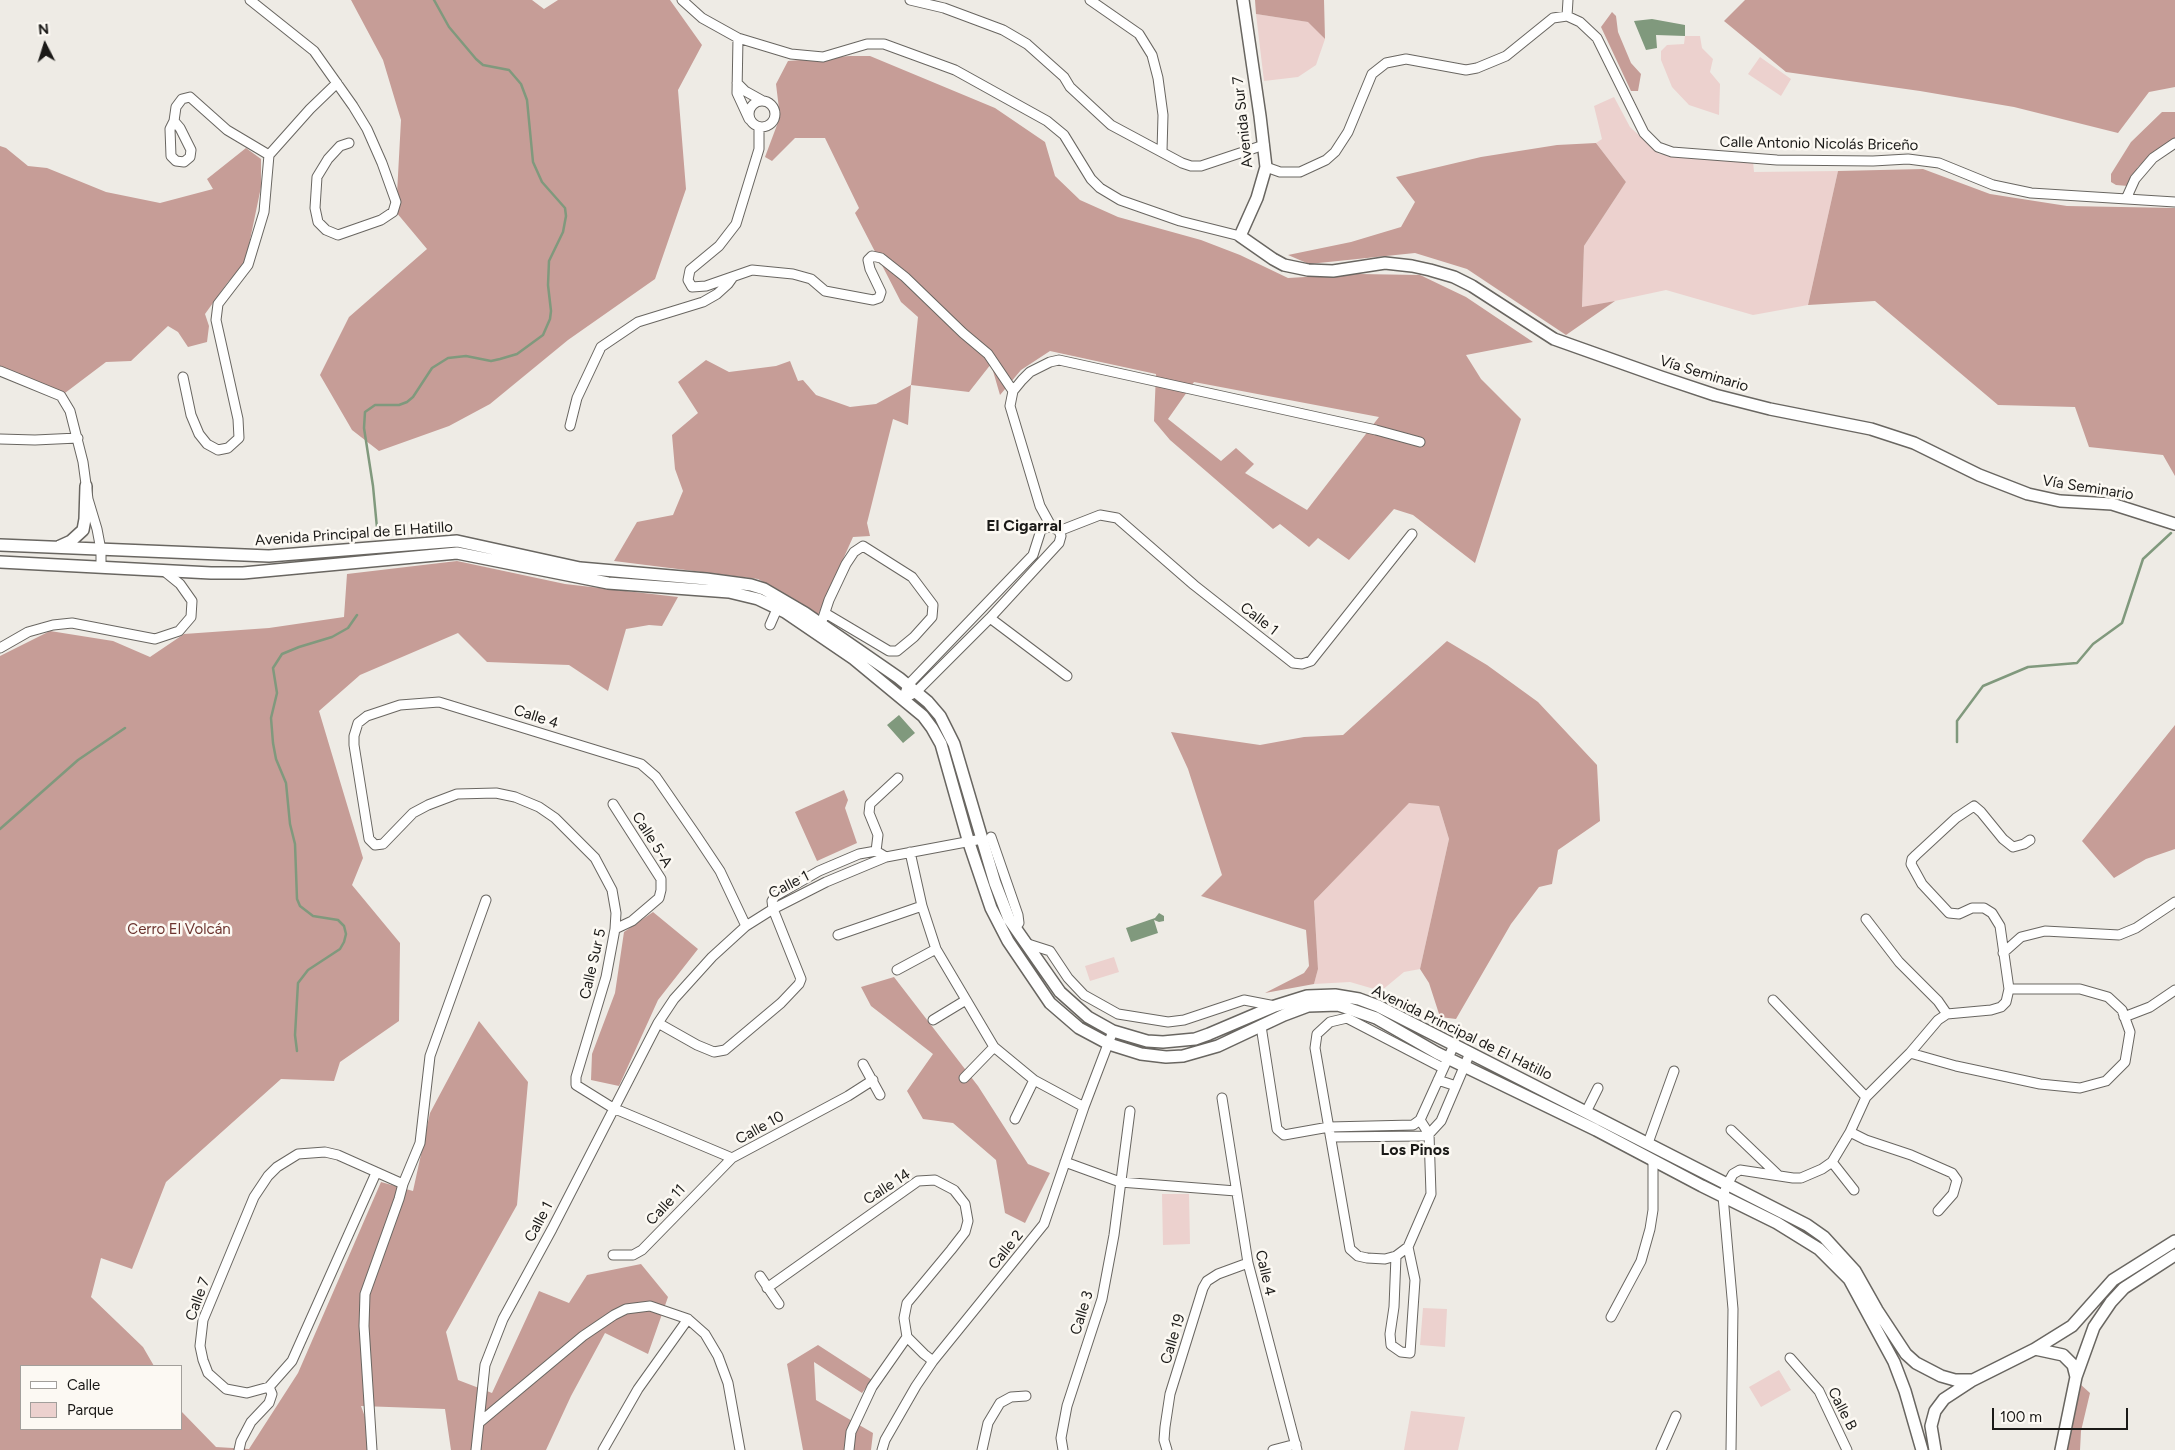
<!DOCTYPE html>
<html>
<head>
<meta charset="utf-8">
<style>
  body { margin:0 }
  #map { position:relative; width:2175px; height:1450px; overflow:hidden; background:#eeebe5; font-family:Figtree,sans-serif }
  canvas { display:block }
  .legend { position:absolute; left:20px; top:1365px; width:162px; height:65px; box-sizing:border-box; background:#fcf9f3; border:1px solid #a29f9b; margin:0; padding:6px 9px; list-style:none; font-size:15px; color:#1a1917 }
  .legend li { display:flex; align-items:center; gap:10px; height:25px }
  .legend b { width:25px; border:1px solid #a29f9b }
  .north { position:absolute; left:20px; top:20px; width:50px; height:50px; -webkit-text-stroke:4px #fcf9f3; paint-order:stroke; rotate:355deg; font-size:14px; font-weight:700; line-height:20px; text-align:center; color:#1a1917 }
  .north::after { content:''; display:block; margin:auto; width:18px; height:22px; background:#1a1917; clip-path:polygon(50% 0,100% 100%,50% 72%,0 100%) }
  .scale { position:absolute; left:1992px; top:1408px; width:136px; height:22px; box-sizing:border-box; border:2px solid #1a1917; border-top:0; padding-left:6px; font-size:15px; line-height:18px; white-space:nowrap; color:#1a1917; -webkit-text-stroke:4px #fcf9f3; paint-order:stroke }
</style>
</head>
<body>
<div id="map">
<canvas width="2175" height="1450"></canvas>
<ul class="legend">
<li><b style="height:6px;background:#fff"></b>Calle</li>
<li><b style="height:14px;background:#ecd1ce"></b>Parque</li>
</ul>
<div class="north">N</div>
<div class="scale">100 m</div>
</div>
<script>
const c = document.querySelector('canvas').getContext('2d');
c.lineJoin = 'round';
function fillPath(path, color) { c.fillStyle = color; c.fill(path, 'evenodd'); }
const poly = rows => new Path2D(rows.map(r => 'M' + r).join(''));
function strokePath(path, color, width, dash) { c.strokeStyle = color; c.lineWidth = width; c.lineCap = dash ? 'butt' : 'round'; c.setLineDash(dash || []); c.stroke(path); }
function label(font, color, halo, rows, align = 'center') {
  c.font = font + ' Figtree,sans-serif'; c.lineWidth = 5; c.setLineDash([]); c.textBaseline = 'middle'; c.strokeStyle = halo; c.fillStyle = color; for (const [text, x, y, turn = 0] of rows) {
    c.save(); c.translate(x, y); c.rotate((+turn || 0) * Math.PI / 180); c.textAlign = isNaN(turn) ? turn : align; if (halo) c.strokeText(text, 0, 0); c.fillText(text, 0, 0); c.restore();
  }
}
fillPath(poly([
  [1256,14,1309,22,1325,39,1316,65,1298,77,1264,81],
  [1685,36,1700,36,1702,48,1713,59,1710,72,1720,84,1719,115,1689,105,1672,87,1661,60,1661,51,1667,45,1684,44],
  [1760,57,1791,79,1781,96,1748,74],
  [1614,97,1630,127,1659,154,1753,161,1754,172,1838,171,1808,305,1753,315,1666,290,1582,308,1584,246,1626,182,1596,143,1602,139,1594,106],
  [1409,802,1439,806,1449,839,1420,969,1404,972,1381,991,1350,982,1314,984,1318,969,1314,901],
  [1114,957,1119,972,1090,981,1085,966],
  [1162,1194,1189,1194,1190,1244,1163,1245],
  [1423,1308,1447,1309,1445,1347,1420,1345],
  [1779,1370,1791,1390,1761,1407,1749,1387],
  [1411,1411,1465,1417,1458,1450,1404,1450]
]), '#ecd1ce');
fillPath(poly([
  [351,0,532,0,544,9,558,0,670,0,702,45,678,90,686,189,655,279,568,340,490,404,449,426,379,451,352,430,320,375,349,317,427,249,396,212,401,120,383,60],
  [1255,0,1324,0,1325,39,1308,22,1256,14],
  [1745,0,2175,0,2175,87,2149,92,2118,133,2014,107,1920,91,1786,72,1724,21],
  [1612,12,1616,16,1618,32,1631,63,1641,74,1638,91,1631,91,1601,27],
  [850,56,870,56,995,108,1045,142,1055,176,1080,200,1118,217,1201,240,1240,255,1288,278,1358,274,1420,275,1466,297,1533,342,1466,355,1481,379,1521,419,1475,563,1413,515,1394,509,1349,560,1318,538,1309,547,1280,524,1273,529,1170,440,1154,421,1156,374,1050,351,1021,370,1000,395,991,364,969,392,911,385,908,425,893,419,867,523,870,536,853,537,818,615,777,589,758,579,614,561,637,522,673,515,683,491,675,469,672,435,698,413,678,382,706,360,729,372,776,366,790,361,798,381,803,380,816,395,850,407,876,404,911,385,918,317,901,302,855,213,859,208,825,138,795,138,772,161,765,157,780,117,776,84,788,61],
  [1194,382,1379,417,1307,510,1245,473,1254,464,1236,448,1221,461,1168,419],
  [2162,112,2175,112,2175,141,2166,144,2138,167,2128,186,2116,185,2111,182,2111,174,2131,142],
  [1596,143,1626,182,1584,246,1582,307,1615,301,1566,335,1467,269,1415,253,1309,264,1288,255,1351,242,1401,227,1415,202,1396,177,1481,157,1557,145],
  [0,146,6,148,28,166,47,168,106,192,160,203,213,189,207,179,246,148,261,159,261,187,245,264,228,282,205,314,209,326,207,342,188,347,178,332,168,326,131,361,106,362,61,396,0,371],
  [1923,169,1990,194,2067,206,2175,208,2175,476,2163,455,2089,447,2075,407,1998,405,1875,301,1808,305,1838,171],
  [457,561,565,584,678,597,662,626,649,625,626,629,608,691,569,665,487,662,458,633,360,675,319,711,363,858,352,885,400,943,399,1021,340,1062,334,1081,281,1079,166,1182,132,1269,101,1258,91,1297,143,1347,154,1366,21,1366,21,1429,181,1429,181,1411,216,1447,249,1449,298,1373,381,1182,413,1191,430,1113,479,1021,528,1082,517,1205,446,1332,458,1380,492,1393,539,1291,569,1303,587,1275,641,1264,668,1297,648,1354,605,1333,571,1396,546,1450,451,1450,445,1409,361,1406,377,1450,0,1450,0,656,50,631,113,641,150,657,184,634,269,628,344,617,347,574],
  [1447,641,1487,665,1538,702,1597,765,1600,821,1558,850,1552,884,1539,887,1511,924,1456,1019,1440,1017,1429,983,1420,969,1449,839,1439,806,1409,803,1314,901,1318,969,1314,984,1265,993,1304,973,1309,966,1306,930,1201,896,1222,875,1188,769,1171,732,1260,745,1304,737,1343,735],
  [2175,725,2175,849,2146,859,2114,878,2082,841],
  [844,790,848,800,845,808,857,843,817,861,795,812],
  [653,912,698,949,658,1000,619,1086,591,1080,592,1054,615,993,624,932],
  [894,977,978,1086,1028,1164,1050,1173,1025,1223,1005,1213,996,1160,953,1123,923,1119,907,1091,933,1054,871,1006,861,987],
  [818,1345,872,1380,862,1393,814,1362,816,1400,873,1433,871,1450,803,1450,787,1364],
  [2080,1384,2090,1393,2081,1431,2080,1450,2067,1450]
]), '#c69d97');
fillPath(poly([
  [1652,19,1685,25,1685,36,1656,35,1657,48,1646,50,1634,21],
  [899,715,915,733,903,743,887,725],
  [1159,913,1164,916,1164,921,1159,922,1154,920,1158,933,1131,942,1126,928,1155,918]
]), '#80997d');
strokePath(poly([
  [377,528,373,486,364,428,365,412,375,405,399,405,407,402,413,397,432,368,448,358,466,356,491,361,500,359,517,354,543,335,550,319,551,311,548,285,549,261,563,232,566,216,565,208,542,182,533,162,527,100,521,84,509,70,483,65,476,59,449,27,434,0],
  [1957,742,1957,721,1983,686,2028,667,2077,663,2093,644,2122,623,2143,559,2171,533],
  [0,829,78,760,125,728],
  [297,1051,295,1035,298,983,308,970,340,949,344,942,346,934,344,926,338,920,313,916,300,906,297,899,295,844,290,824,286,783,276,759,273,743,271,718,277,693,273,668,282,654,299,647,332,637,348,628,357,615]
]), '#80997d', 2.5);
const street = poly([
  [250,0,314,51,353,106,367,129,382,163,396,202,393,212,381,220,338,235,326,230,318,222,315,208,317,177,328,159,340,146,349,143],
  [682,0,702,18,738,38,791,54,823,57,867,44,884,44,955,70,1047,121,1064,135,1091,179,1100,188,1120,200,1180,221,1240,236],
  [910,0,944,8,1003,30,1027,44,1064,77,1070,87,1111,125,1182,163,1191,166,1201,166,1264,145],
  [1090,0,1139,34,1152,55,1158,78,1163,115,1162,151],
  [1567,16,1568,0],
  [738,38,737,93,749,119],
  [737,83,745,91,763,101],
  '749 114a13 13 0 1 1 26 0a13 13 0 1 1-26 0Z',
  [174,121,180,128,191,150,190,157,184,162,176,161,171,156,170,129,174,121,176,107,182,99,190,97,227,130,269,155],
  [759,127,759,149,736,224,719,246,690,270,688,280,692,287,706,286,752,270,793,274,811,279,825,291,873,300,879,298,881,292,870,269,868,260,872,256,881,258,905,277,963,333,988,354,1013,391],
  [1266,167,1280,172,1300,172,1326,160,1335,152,1348,132,1372,74,1386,63,1406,59,1466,70,1477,68,1506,56,1553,18,1567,16,1580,22,1597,38,1644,133,1658,147,1672,152,1777,160,1873,161,1908,159,1939,163,1993,185,2031,193,2175,202],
  [2126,199,2135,179,2153,158,2175,143],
  [0,371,61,396,70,411,83,462,88,499,97,529,101,550,101,567],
  [183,377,191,415,199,434,207,444,218,450,228,448,239,438,238,419,216,320,218,304,248,265,264,212,269,155,310,109,337,83],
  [570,426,577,398,601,347,638,322,703,302,717,294,728,284,733,277],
  [0,439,35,440,78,438],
  [1051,526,1040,506,1010,406,1013,391,1022,380,1030,372,1050,362,1059,360,1376,430,1420,442],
  [1051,526,1059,531,1061,536,1059,543,990,618,916,692,903,699,908,685,1033,555,1041,530,1051,526],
  [1059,531,1100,515,1117,518,1194,585,1293,663,1302,664,1311,661,1412,534],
  [990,618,1067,676],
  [821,624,829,600,846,564,854,552,863,546,912,577,933,605,932,617,914,637,897,651,889,651,825,613],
  [770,625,777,609],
  [0,648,28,632,53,625,72,623,155,639,179,631,191,617,192,601,180,584,164,571],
  [613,804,661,879,661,890,659,898,632,921,615,929],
  [991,837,1018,915,1019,923,1015,928],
  [876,851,878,835,869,813,870,804,898,778],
  [910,852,922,906,936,949,994,1047,1034,1080,1084,1107],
  [1866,919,1899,962,1938,1001,1947,1014],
  [838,935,922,906],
  [1025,943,1050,951,1068,978,1084,995,1118,1014,1168,1022,1184,1020,1244,1000,1275,1006],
  [2003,953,2021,937,2045,931,2119,935,2136,928,2175,902],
  [897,970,936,949],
  [1773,1000,1866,1097],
  [2124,1017,2150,1007,2175,990],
  [933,1020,966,1000],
  [658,1023,697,1045,714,1052,725,1050,781,1003,799,984,801,979,773,909,772,901,775,896,819,871,859,854,876,851,886,857],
  [1261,1026,1277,1129,1284,1135,1329,1127,1413,1125,1420,1120,1454,1045],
  [1910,1053,1956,1066,2040,1084,2080,1088,2106,1081,2125,1062,2130,1032,2122,1010,2108,997,2080,989,2009,989],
  [863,1064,880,1095],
  [964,1078,994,1047],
  [1438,1080,1456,1086],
  [1222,1098,1248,1263,1297,1450],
  [1586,1112,1598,1088],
  [1015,1119,1034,1080],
  [1420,1120,1429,1134,1431,1194,1408,1247,1396,1256,1385,1259,1367,1258,1358,1256,1350,1249,1315,1048,1317,1034,1330,1022,1347,1018,1443,1068],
  [1731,1130,1778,1175],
  [1850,1132,1866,1140,1911,1155,1952,1173,1957,1180,1953,1194,1938,1211],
  [1332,1137,1423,1136,1429,1134,1441,1121,1470,1053],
  [1648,1143,1674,1071],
  [732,1158,613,1108,576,1085,576,1077,606,977,615,929,616,913,612,890,595,858,555,818,539,807,515,797,496,793,457,794,428,805,413,813,383,844,375,845,369,839,354,745,354,736,358,723,367,716,400,705,439,702,641,764,656,777,696,835,720,871,746,926],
  [1065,1162,1120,1182,1236,1191],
  [1832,1162,1854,1190],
  [376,1173,292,1361,269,1387,247,1393,226,1389,208,1373,203,1360,200,1346,203,1320,254,1197,268,1176,277,1167,298,1154,325,1152,338,1155,403,1184],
  [613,1255,633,1255,642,1250,732,1158,848,1096,873,1080],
  [1396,1256,1394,1307,1390,1334,1391,1345,1401,1352,1410,1353,1415,1280,1408,1247],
  [760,1276,779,1304],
  [767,1288,918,1181,935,1180,954,1190,965,1204,968,1221,965,1232,951,1250,907,1303,904,1318,907,1337,924,1354,933,1361],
  [1611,1317,1641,1261,1650,1229,1653,1210,1653,1160],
  [1790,1358,1819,1391,1847,1450],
  [480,1422,583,1336,614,1315,626,1309,650,1306,688,1319,705,1334,718,1356,728,1383,740,1450],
  [239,1450,241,1441,251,1422,269,1403,272,1394,269,1387],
  [372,1450,364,1326,365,1294,399,1199,403,1184,420,1143,430,1056,486,900],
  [476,1450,485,1365,503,1319,552,1229,658,1023,674,999,712,957,746,926,773,909,826,882,886,857,982,839],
  [603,1450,638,1389,688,1319],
  [849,1450,851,1432,872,1387,907,1337],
  [882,1450,885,1440,916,1386,933,1361,1044,1224,1084,1107,1113,1031],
  [982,1450,988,1423,1000,1403,1011,1397,1026,1396],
  [1063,1450,1061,1438,1067,1406,1102,1299,1114,1235,1130,1111],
  [1167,1450,1164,1440,1165,1427,1170,1394,1203,1288,1207,1281,1218,1274,1248,1263],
  [1273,1450,1296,1444],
  [1661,1450,1676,1416],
  [1731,1450,1733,1309,1723,1196,1727,1185,1733,1174,1740,1170,1793,1178,1801,1178,1822,1169,1832,1162,1850,1132,1866,1097,1910,1053,1938,1020,1947,1014,1991,1010,2001,1007,2006,1002,2009,989,2000,926,1992,913,1984,908,1972,908,1959,914,1949,913,1922,884,1911,864,1912,859,1916,855,1956,818,1974,806,1981,812,2003,839,2013,847,2024,844,2030,840]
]);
const secondary = poly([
  [1243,0,1260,116,1266,167,1257,198,1240,236,1273,259,1284,265,1308,270,1333,271,1385,263,1412,266,1430,270,1454,277,1472,286,1554,339,1661,377,1715,395,1770,409,1871,429,1914,443,1979,475,2028,494,2060,501,2112,504,2175,524],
  [0,545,269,556,457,541,580,568,706,579,751,585,764,589,805,613,899,678,928,702,940,716,954,744,995,883,1009,919,1060,992,1088,1017,1113,1031,1147,1041,1163,1042,1195,1039,1209,1034,1275,1006,1307,996,1335,995,1359,999,1378,1006,1807,1225,1824,1237,1855,1271,1877,1310,1906,1354,1916,1363,1941,1376,1955,1380,1973,1380,2035,1349,2072,1326,2113,1280,2175,1241],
  [60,546,71,541,83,530,85,519,86,486],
  [0,562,211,573,243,573,457,553,608,583,729,592,758,599,785,612,854,659,923,716,932,728,941,744,969,843,991,908,1008,941,1050,1003,1079,1028,1109,1044,1141,1054,1166,1057,1183,1056,1218,1046,1284,1015,1308,1006,1338,1005,1376,1018,1437,1053,1596,1130,1702,1186,1777,1223,1819,1249,1849,1279,1894,1362,1905,1391,1922,1450],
  [2035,1349,2063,1355,2073,1365,2076,1377],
  [1935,1450,1931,1426,1935,1411,1944,1399,1973,1380],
  [2061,1450,2076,1377,2094,1327,2111,1302,2124,1288,2175,1255]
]);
strokePath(street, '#696661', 11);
strokePath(secondary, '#696661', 14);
strokePath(street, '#fff', 9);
strokePath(secondary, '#fff', 11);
label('15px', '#1a1917', '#fcf9f3', [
  ["Avenida Sur 7",1243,122,-96],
  ["Calle Antonio Nicolás Briceño",1819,144,1],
  ["Vía Seminario",1704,374,17],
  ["Vía Seminario",2088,488,9],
  ["Avenida Principal de El Hatillo",354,534,-4],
  ["Calle 1",1259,619,38],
  ["Calle 4",536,717,18],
  ["Calle 5-A",652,840,58],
  ["Calle 1",789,885,-27],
  ["Calle Sur 5",593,964,-77],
  ["Avenida Principal de El Hatillo",1462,1033,26],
  ["Calle 10",760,1128,-29],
  ["Calle 14",887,1187,-33],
  ["Calle 11",666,1205,-47],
  ["Calle 1",539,1222,-62],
  ["Calle 2",1006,1250,-51],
  ["Calle 4",1265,1273,77],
  ["Calle 7",198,1299,-70],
  ["Calle 3",1082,1313,-73],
  ["Calle 19",1173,1339,-73],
  ["Calle B",1842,1409,63]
]);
label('15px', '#6c342f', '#fcf9f3', [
  ["Cerro El Volcán",179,930]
]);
label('bold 16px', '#1a1917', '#fcf9f3', [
  ["El Cigarral",1024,526],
  ["Los Pinos",1415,1150]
]);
</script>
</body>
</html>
